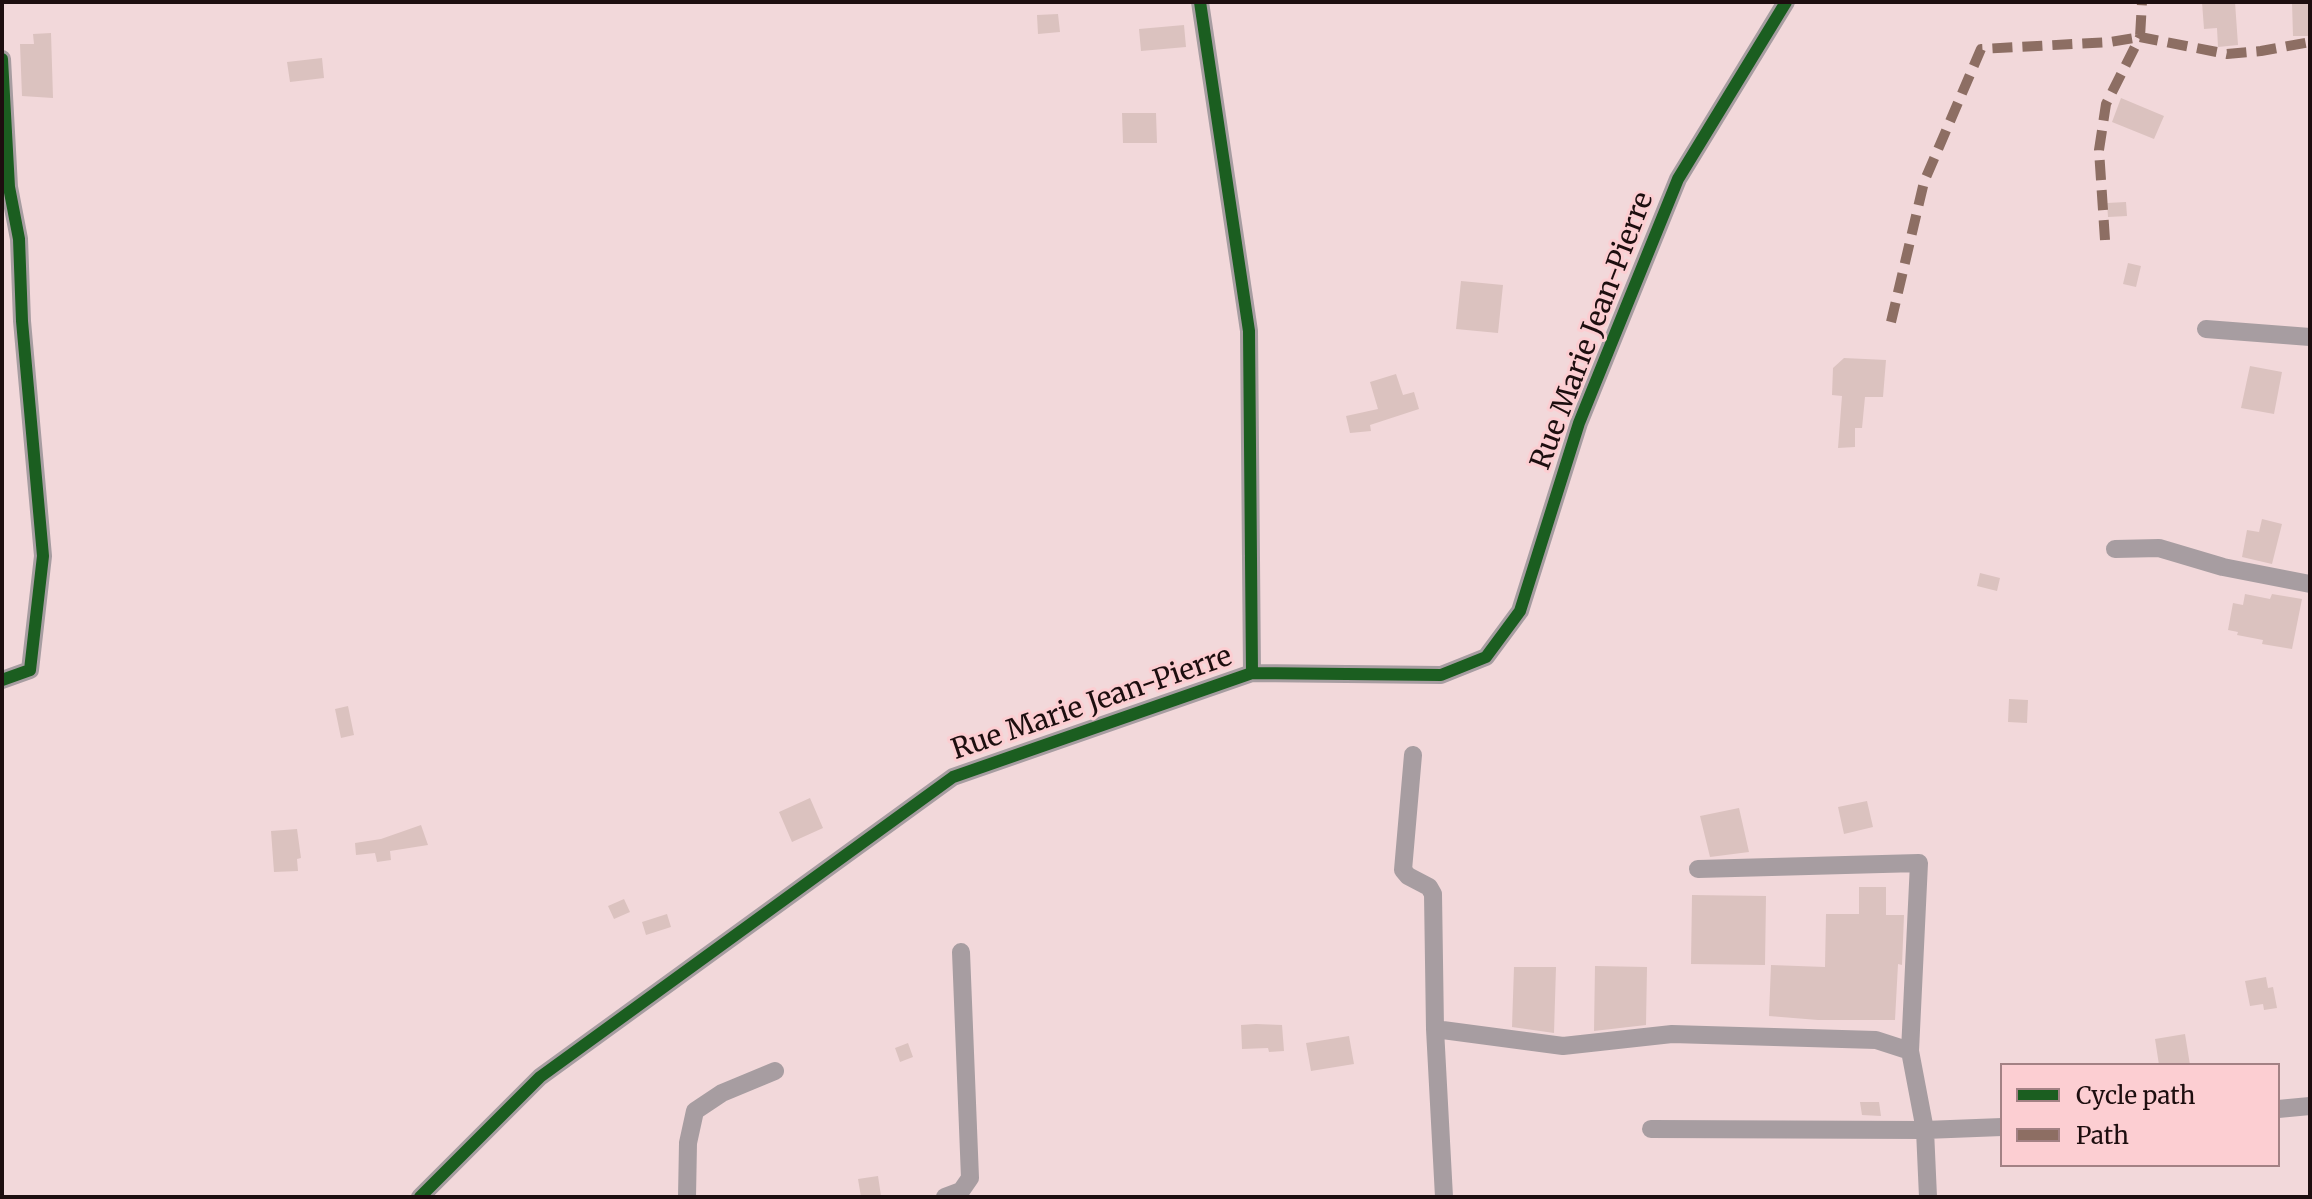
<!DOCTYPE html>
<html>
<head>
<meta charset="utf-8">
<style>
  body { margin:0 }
  #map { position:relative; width:2312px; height:1199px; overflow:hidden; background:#f2d8da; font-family:Merriweather,serif }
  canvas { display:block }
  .frame { position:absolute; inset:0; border:4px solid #1d0e0f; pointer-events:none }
  .legend { position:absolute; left:2000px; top:1063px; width:280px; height:104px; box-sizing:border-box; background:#fcced2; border:2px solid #a38184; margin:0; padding:10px 14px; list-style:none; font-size:24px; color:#1d0e0f }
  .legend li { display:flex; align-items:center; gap:16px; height:40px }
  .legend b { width:40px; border:2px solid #a38184 }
</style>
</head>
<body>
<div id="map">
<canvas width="2312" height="1199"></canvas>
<div class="frame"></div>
<ul class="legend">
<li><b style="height:10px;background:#1b5e20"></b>Cycle path</li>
<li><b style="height:10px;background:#8d6e63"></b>Path</li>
</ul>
</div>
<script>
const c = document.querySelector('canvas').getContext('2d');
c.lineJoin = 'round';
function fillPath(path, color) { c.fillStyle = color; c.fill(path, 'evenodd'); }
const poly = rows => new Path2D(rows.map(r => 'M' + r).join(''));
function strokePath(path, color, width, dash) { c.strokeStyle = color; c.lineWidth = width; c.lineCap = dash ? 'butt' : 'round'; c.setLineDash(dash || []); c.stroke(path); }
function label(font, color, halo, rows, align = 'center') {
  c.font = font + ' Merriweather,serif'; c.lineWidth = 6; c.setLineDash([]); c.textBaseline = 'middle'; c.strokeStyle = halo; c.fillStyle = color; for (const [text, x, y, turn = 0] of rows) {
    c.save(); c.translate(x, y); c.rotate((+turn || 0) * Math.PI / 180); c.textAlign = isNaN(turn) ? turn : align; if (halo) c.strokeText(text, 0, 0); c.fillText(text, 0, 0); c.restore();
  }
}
fillPath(poly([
  [2202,2,2235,2,2238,45,2218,47,2217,28,2204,29],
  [2292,2,2310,2,2310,36,2293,36],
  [1058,14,1060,32,1038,34,1037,15],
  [1184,25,1186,47,1141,51,1139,29],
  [51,33,53,98,22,96,20,44,34,44,33,34],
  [322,58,324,78,290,82,287,62],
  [2121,98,2164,116,2154,139,2112,122],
  [1122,113,1156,113,1157,143,1123,143],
  [2126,202,2127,216,2108,217,2107,203],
  [2128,263,2141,266,2136,287,2123,284],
  [1461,281,1503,285,1498,333,1456,329],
  [1844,358,1886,360,1883,397,1865,397,1862,428,1855,428,1855,447,1838,448,1842,396,1832,395,1833,368],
  [2250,366,2282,372,2274,414,2241,408],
  [1396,374,1403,395,1414,392,1419,409,1370,425,1371,431,1350,433,1346,416,1378,409,1370,382],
  [2262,519,2282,524,2272,564,2242,557,2247,530,2259,532],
  [1980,573,2000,578,1997,591,1977,586],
  [2245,594,2270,599,2272,594,2302,599,2292,649,2262,644,2263,640,2237,635,2238,632,2228,630,2233,603,2243,605],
  [2009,699,2028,700,2027,723,2008,722],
  [348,706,354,735,341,738,335,709],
  [810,798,823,828,792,842,779,812],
  [1867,801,1873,827,1844,834,1838,807],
  [1739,808,1749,852,1710,857,1700,816],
  [421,825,428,845,390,851,391,860,377,862,375,853,356,855,355,843,381,839],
  [297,829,301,858,297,859,298,871,274,872,271,831],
  [1859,887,1886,887,1886,915,1904,915,1902,965,1898,964,1895,1020,1818,1020,1769,1016,1771,965,1825,967,1826,914,1859,914],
  [1692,895,1766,896,1765,965,1691,964],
  [624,899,630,912,614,919,608,906],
  [667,914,671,927,646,935,642,922],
  [1595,966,1647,967,1646,1025,1594,1031],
  [1514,967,1556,967,1554,1033,1512,1027],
  [2266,977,2268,988,2273,987,2277,1008,2264,1010,2263,1004,2250,1006,2245,981],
  [1256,1024,1282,1025,1284,1051,1269,1052,1268,1048,1242,1049,1241,1025],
  [2185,1034,2190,1065,2159,1065,2155,1039],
  [1349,1036,1354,1064,1311,1071,1306,1043],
  [908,1043,913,1057,900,1062,895,1048],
  [1860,1102,1879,1102,1881,1116,1862,1115],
  [878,1176,881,1196,861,1197,858,1179]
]), '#dbc2bf');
strokePath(poly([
  [1200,2,1249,331,1252,673],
  [2,59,9,187,19,239,22,321,43,556,30,670,2,680],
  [2206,329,2310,337],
  [2115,549,2159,548,2223,567,2310,584],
  [1413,755,1403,870,1408,876,1429,887,1433,894,1435,1029,1444,1197],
  [1698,869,1919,863,1910,1051,1925,1130,1928,1197],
  [1435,1029,1563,1046,1672,1034,1876,1040,1910,1051],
  [2278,1109,2310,1106],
  [1651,1129,1925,1130,2002,1127],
  [420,1197,540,1077,953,777,1252,673,1441,675,1486,657,1520,611,1579,423,1678,179,1786,2],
  [687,1197,688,1143,695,1111,722,1093,775,1071],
  [945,1197,961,1191,970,1178,961,952]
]), '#a79da1', 18);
strokePath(poly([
  [2105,240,2099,150,2106,104,2140,37,2227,54,2261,51,2310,42],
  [1891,322,1924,182,1981,49,2110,42,2140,37,2142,2]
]), '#8d6e63', 10, [20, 10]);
strokePath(poly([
  [1200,2,1249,331,1252,673],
  [2,59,9,187,19,239,22,321,43,556,30,670,2,680],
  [420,1197,540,1077,953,777,1252,673,1441,675,1486,657,1520,611,1579,423,1678,179,1786,2]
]), '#1b5e20', 12);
label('28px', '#1d0e0f', '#fcced2', [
  ["Rue Marie Jean-Pierre",1593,331,-69],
  ["Rue Marie Jean-Pierre",1092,704,-19]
]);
</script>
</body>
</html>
